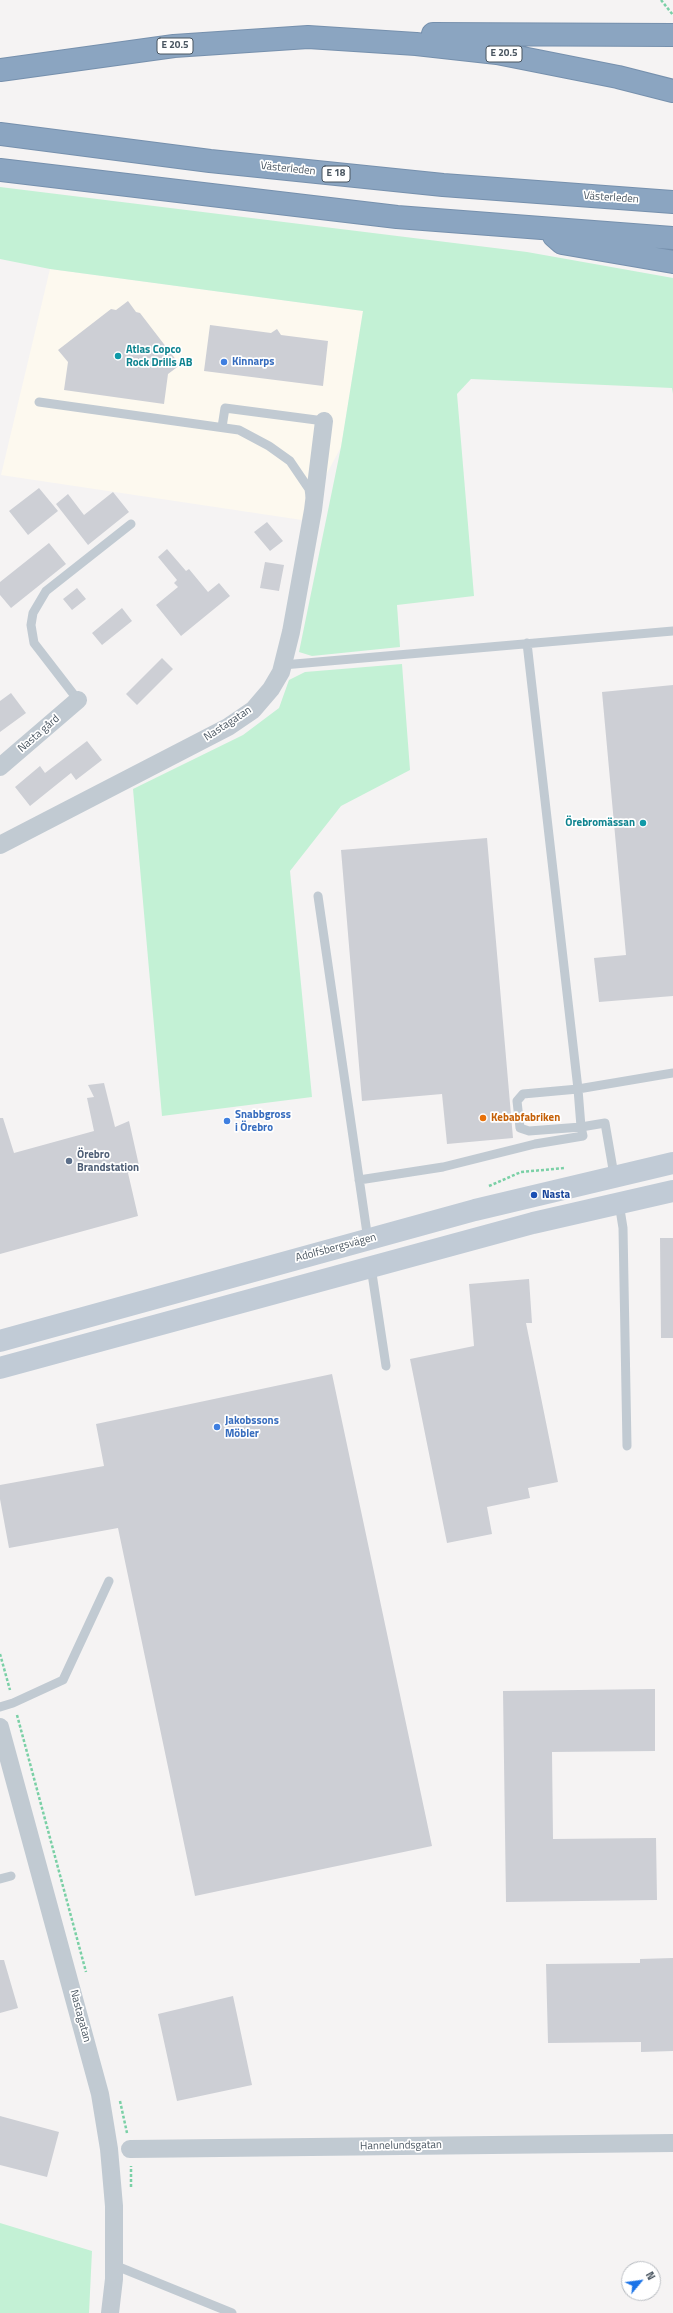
<!DOCTYPE html>
<html>
<head>
<meta charset="utf-8">
<style>
  body { margin:0 }
  #map { position:relative; width:673px; height:2313px; overflow:hidden; background:#f5f3f3; font-family:"Titillium Web",sans-serif }
  canvas { display:block }
  .north { position:absolute; left:621px; top:2261px; width:40px; height:40px; box-sizing:border-box; background:#fff; border:1px solid #b7bbc0; border-radius:50%; rotate:61deg; font-size:11px; font-weight:700; line-height:16px; text-align:center; color:#4a5661 }
  .north::after { content:''; display:block; margin:auto; width:14px; height:18px; background:#1a73e8; clip-path:polygon(50% 0,100% 100%,50% 72%,0 100%) }
</style>
</head>
<body>
<div id="map">
<canvas width="673" height="2313"></canvas>
<div class="north">N</div>
</div>
<script>
const c = document.querySelector('canvas').getContext('2d');
c.lineJoin = 'round';
function fillPath(path, color) { c.fillStyle = color; c.fill(path, 'evenodd'); }
const poly = rows => new Path2D(rows.map(r => 'M' + r).join(''));
function strokePath(path, color, width, dash) { c.strokeStyle = color; c.lineWidth = width; c.lineCap = dash ? 'butt' : 'round'; c.setLineDash(dash || []); c.stroke(path); }
function label(font, color, halo, rows, align = 'center') {
  c.font = font + ' "Titillium Web",sans-serif'; c.lineWidth = 3.5; c.setLineDash([]); c.textBaseline = 'middle'; c.strokeStyle = halo; c.fillStyle = color; for (const [text, x, y, turn = 0] of rows) {
    c.save(); c.translate(x, y); c.rotate((+turn || 0) * Math.PI / 180); c.textAlign = isNaN(turn) ? turn : align; if (halo) c.strokeText(text, 0, 0); c.fillText(text, 0, 0); c.restore();
  }
}
fillPath(poly([
  [50,269,363,311,341,447,302,520,1,475]
]), '#fdf9ef');
fillPath(poly([
  [0,187,527,252,673,278,673,394,672,388,471,379,457,394,474,596,397,605,400,647,312,656,299,652,341,447,363,311,50,269,0,259],
  [402,664,410,770,341,806,290,871,312,1097,162,1116,133,789,243,735,279,708,289,680,305,672],
  [0,2223,92,2251,89,2313,0,2313]
]), '#c3f1d5');
fillPath(poly([
  [128,301,136,312,140,313,180,365,168,374,164,404,64,390,68,362,58,350,111,309,116,310],
  [210,325,271,333,277,329,281,335,328,341,323,386,204,371],
  [39,488,58,511,28,535,9,511],
  [113,492,129,512,88,545,56,504,68,494,84,515],
  [267,522,283,541,270,551,254,532],
  [49,543,66,564,11,608,0,595,0,582],
  [167,549,186,571,189,569,208,592,219,583,230,596,181,636,156,605,178,587,174,583,177,580,158,557],
  [265,562,284,565,279,591,260,588],
  [77,588,86,599,72,610,63,599],
  [122,608,132,621,102,645,92,633],
  [162,658,173,669,137,705,126,694],
  [673,685,673,996,599,1002,594,958,626,955,602,692],
  [11,693,26,713,0,732,0,701],
  [87,741,102,760,76,780,71,773,30,806,15,787,40,766,45,773],
  [487,838,513,1138,447,1144,442,1094,362,1101,341,850],
  [104,1083,115,1127,129,1121,140,1170,128,1173,138,1216,0,1254,0,1118,3,1118,14,1153,94,1131,87,1098,94,1097,88,1085],
  [660,1238,673,1238,673,1338,661,1338],
  [529,1279,532,1323,526,1323,558,1482,528,1488,530,1498,487,1507,492,1534,447,1543,410,1359,474,1346,469,1284],
  [332,1374,432,1846,195,1896,118,1528,9,1548,0,1499,0,1485,104,1466,96,1424],
  [655,1689,655,1751,552,1752,553,1839,656,1838,657,1900,506,1902,503,1691],
  [673,1958,673,2051,641,2052,641,2042,548,2043,546,1964,640,1963,640,1959],
  [0,1960,4,1960,18,2008,0,2013],
  [233,1996,252,2085,177,2101,158,2014],
  [0,2116,59,2132,47,2177,0,2165]
]), '#cdcfd5');
const highway = poly([
  [433,34,673,35],
  [0,70,174,46,308,37,416,44,497,53,618,77,673,91],
  [0,134,210,161,443,185,673,202],
  [0,170,397,217,673,238],
  [554,236,562,243,673,262]
]);
strokePath(highway, '#7690ad', 24);
strokePath(poly([
  [661,0,673,15],
  [489,1186,521,1172,565,1168],
  [0,1654,10,1690],
  [17,1715,86,1972],
  [120,2101,127,2133],
  [131,2187,131,2166]
]), '#7ad0a6', 2.5, [3, 2]);
strokePath(poly([
  [39,402,239,430,269,446,290,461,309,489,310,496],
  [222,427,225,408,324,421],
  [527,643,578,1089,673,1073],
  [283,665,673,631],
  [78,700,34,643,31,625,33,613,46,591,131,524],
  [318,896,368,1240],
  [359,1180,443,1167,535,1144,583,1136,581,1127,578,1089,523,1094,517,1101,520,1128,529,1131,581,1127,605,1123,614,1175],
  [619,1203,623,1228,627,1446],
  [371,1267,386,1366],
  [0,1707,13,1703,63,1680,109,1581],
  [0,1879,11,1876],
  [114,2265,232,2313]
]), '#c1cad2', 9);
strokePath(poly([
  [0,767,78,700],
  [0,845,228,727,253,710,271,689,281,672,291,632,313,510,324,421],
  [0,1727,100,2094,109,2149,114,2206,114,2279,110,2313],
  [130,2149,673,2143]
]), '#c1cad2', 18);
strokePath(poly([
  [0,1341,475,1210,673,1163],
  [0,1368,533,1223,673,1191]
]), '#c1cbd6', 22);
strokePath(highway, '#8ba5c1', 22);
for (const [x, y, r, color] of [
  [118,356,4,"#0f9aa8"],
  [224,362,4,"#3f7fe0"],
  [643,823,4,"#0f9aa8"],
  [483,1118,4,"#e8710a"],
  [227,1121,4,"#3f7fe0"],
  [69,1161,4,"#5c6f8a"],
  [534,1195,4,"#1a4fb4"],
  [217,1427,4,"#3f7fe0"]
]) { const dot = new Path2D(); dot.arc(x, y, r, 0, 2 * Math.PI); c.fillStyle = color; c.fill(dot); strokePath(dot, '#fff', 1.5); }
for (const [x, y, w] of [
  [175,46,36],
  [504,54,36],
  [336,174,28]
]) { const box = new Path2D(); box.roundRect(x - w / 2, y - 8, w, 16, 3); c.fillStyle = '#fff'; c.fill(box); strokePath(box, '#4a5661', 1); }
label('bold 10px', '#4a5661', null, [
  ["E 20.5",175,46],
  ["E 20.5",504,54],
  ["E 18",336,174]
]);
label('11px', '#4a5661', '#fff', [
  ["Västerleden",288,169,6],
  ["Västerleden",611,198,4],
  ["Nastagatan",228,724,-33],
  ["Nasta gård",39,734,-41],
  ["Adolfsbergsvägen",336,1248,-15],
  ["Nastagatan",80,2016,75],
  ["Hannelundsgatan",401,2146,-1]
]);
label('bold 11px', '#0d838f', '#fff', [
  ["Atlas Copco",126,350],
  ["Rock Drills AB",126,363],
  ["Örebromässan",635,823,"right"]
], 'left');
label('bold 11px', '#366cbe', '#fff', [
  ["Kinnarps",232,362],
  ["Snabbgross",235,1115],
  ["i Örebro",235,1128],
  ["Jakobssons",225,1421],
  ["Möbler",225,1434]
], 'left');
label('bold 11px', '#c56008', '#fff', [
  ["Kebabfabriken",491,1118]
], 'left');
label('bold 11px', '#4e5e75', '#fff', [
  ["Örebro",77,1155],
  ["Brandstation",77,1168]
], 'left');
label('bold 11px', '#164399', '#fff', [
  ["Nasta",542,1195]
], 'left');
</script>
</body>
</html>
